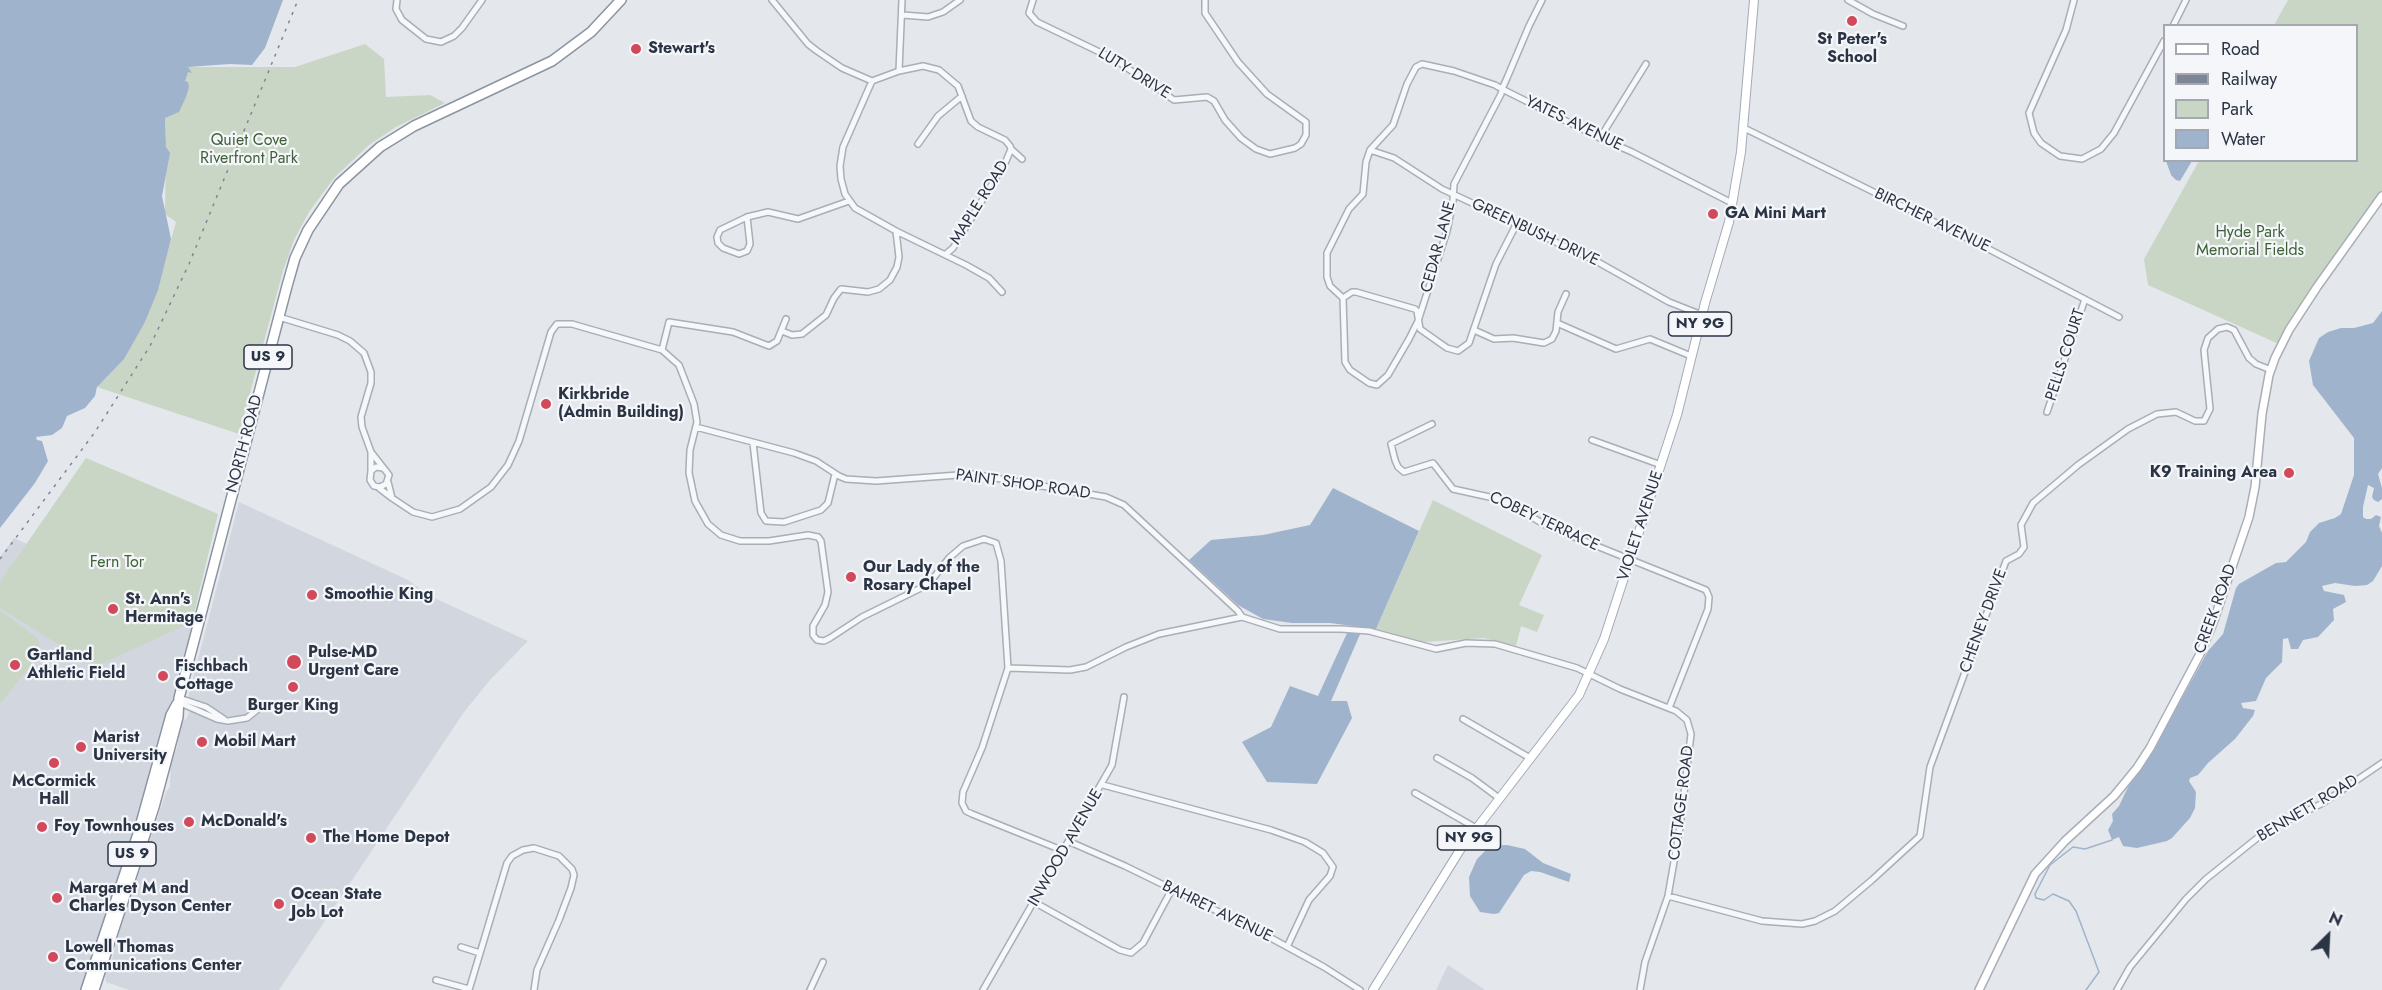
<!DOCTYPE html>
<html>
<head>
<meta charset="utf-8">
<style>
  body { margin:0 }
  #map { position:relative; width:2382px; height:990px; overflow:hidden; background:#e4e7ec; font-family:Jost,sans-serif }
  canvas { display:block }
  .legend { position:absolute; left:2163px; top:24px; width:195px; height:138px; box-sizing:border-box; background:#f4f6f9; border:2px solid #a4a8b1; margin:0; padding:8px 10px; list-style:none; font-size:18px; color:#2b3445 }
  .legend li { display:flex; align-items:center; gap:12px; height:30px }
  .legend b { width:30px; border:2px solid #a4a8b1 }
  .north { position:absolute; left:2298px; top:906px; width:60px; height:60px; -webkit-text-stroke:4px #f4f6f9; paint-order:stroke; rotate:24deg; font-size:16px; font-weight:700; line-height:24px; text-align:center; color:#2b3445 }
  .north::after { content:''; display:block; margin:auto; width:21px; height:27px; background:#2b3445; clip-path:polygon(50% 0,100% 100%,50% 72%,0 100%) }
</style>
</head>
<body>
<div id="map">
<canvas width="2382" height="990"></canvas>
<ul class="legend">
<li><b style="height:8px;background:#fff"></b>Road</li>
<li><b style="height:8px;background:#7d8696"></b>Railway</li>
<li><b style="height:16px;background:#c9d6c5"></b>Park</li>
<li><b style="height:16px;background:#9fb4cc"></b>Water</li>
</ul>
<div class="north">N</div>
</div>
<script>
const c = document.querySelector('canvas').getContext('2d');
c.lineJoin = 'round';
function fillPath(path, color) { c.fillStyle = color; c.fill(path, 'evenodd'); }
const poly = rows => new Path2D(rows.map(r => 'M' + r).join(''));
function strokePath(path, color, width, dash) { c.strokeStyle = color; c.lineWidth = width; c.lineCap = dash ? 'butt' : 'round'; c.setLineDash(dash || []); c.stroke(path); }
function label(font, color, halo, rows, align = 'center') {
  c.font = font + ' Jost,sans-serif'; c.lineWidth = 4.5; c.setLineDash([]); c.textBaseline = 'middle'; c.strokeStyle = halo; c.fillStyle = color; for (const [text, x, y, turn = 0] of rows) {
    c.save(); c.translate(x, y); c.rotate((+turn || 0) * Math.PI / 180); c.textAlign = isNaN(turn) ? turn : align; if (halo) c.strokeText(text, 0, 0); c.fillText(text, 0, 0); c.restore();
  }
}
fillPath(poly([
  [239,502,408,580,430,596,528,641,490,680,464,712,279,990,129,990,106,982,105,974,111,964,117,939,166,792,170,787,171,760,177,748,181,723,187,718,192,705,188,699,189,694],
  [14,538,198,625,94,990,0,990,0,557],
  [1448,965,1485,990,1436,990]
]), '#d2d6de');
fillPath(poly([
  [2288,0,2382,0,2382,200,2281,345,2148,285,2144,259,2199,161,2356,160,2356,26,2274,25],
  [365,44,384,59,386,97,430,95,445,103,396,127,369,145,334,178,309,212,294,240,283,271,239,434,97,387,145,322,161,275,176,222,165,214,166,147,165,118,187,67,295,67],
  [86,458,218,514,192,622,95,667,0,608,0,582],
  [1433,500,1542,555,1519,605,1544,615,1537,632,1521,626,1516,646,1484,638,1424,642,1376,629],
  [0,610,38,639,41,652,0,704]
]), '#c9d6c5');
fillPath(poly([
  [0,0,283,0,265,48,252,65,230,64,188,67,192,73,188,72,185,81,188,82,189,87,186,97,179,112,165,118,166,147,170,153,162,196,171,239,158,290,145,322,124,359,97,387,95,396,85,408,67,416,62,428,52,435,36,437,37,440,42,441,48,461,35,483,0,528],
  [2166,161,2166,160,2192,161,2180,181,2176,180,2171,175],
  [2382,311,2382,468,2378,474,2382,488,2382,499,2378,502,2374,500,2372,497,2374,488,2368,485,2363,507,2363,517,2366,519,2371,519,2376,515,2381,517,2379,526,2382,533,2382,566,2373,581,2367,585,2355,586,2335,583,2322,586,2324,591,2344,595,2346,602,2333,609,2334,620,2318,637,2303,640,2298,649,2291,649,2288,638,2283,639,2282,662,2266,678,2256,701,2241,703,2243,708,2255,710,2253,716,2235,739,2208,763,2198,775,2190,778,2189,781,2196,792,2195,808,2190,818,2172,838,2167,841,2137,848,2123,846,2119,837,2112,840,2108,830,2113,821,2112,814,2119,806,2128,787,2162,734,2208,651,2223,634,2236,588,2239,584,2276,563,2286,562,2306,542,2310,532,2319,523,2335,518,2341,514,2354,475,2354,438,2313,385,2309,361,2319,338,2328,332,2341,328,2354,328,2373,323],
  [1333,488,1419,531,1376,629,1330,623,1292,623,1263,619,1238,605,1189,560,1211,540,1263,535,1310,525],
  [1348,631,1361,632,1331,701,1347,701,1352,718,1317,784,1267,782,1242,742,1271,727,1290,686,1318,696],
  [1507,845,1525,849,1543,863,1571,874,1569,882,1540,872,1531,871,1524,875,1499,913,1494,914,1480,912,1470,896,1469,877,1477,859,1490,846]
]), '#9fb4cc');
strokePath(poly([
  [2086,990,2099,972,2076,911,2069,901,2053,894,2044,900,2036,898,2035,894,2050,865,2073,847,2085,849,2112,840]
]), '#9fb4cc', 1.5);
const street = poly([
  [397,0,396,9,402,20,426,39,441,42,454,36,462,28,482,0],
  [772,0,808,44,817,51,842,68,872,81],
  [1033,0,1029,13,1037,22,1114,59,1174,100,1207,97,1214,101,1225,120,1241,138,1256,149,1270,154,1295,148,1301,144,1306,135,1306,122,1267,94,1238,62,1205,13,1205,0],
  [1542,0,1529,26,1507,78,1502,89,1501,94,1454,184,1453,201,1447,231,1418,321,1409,339,1388,375,1377,385,1369,383,1350,370,1345,362,1343,298,1330,286,1327,277,1327,253,1349,209,1363,194,1366,162,1370,150,1393,125,1407,84,1416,67,1422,64,1454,71,1495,85,1502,89,1600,138,1632,152,1732,203],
  [1848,0,1873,14,1903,26],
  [2074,0,2066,30,2029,113,2034,133,2041,143,2060,156,2082,159,2101,149,2114,133,2164,41],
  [903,15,928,17,943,12,960,0],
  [2173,26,2186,0],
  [899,71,902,0],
  [872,81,899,71,923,66,939,70,958,86,971,121,978,127,1005,140,1010,146,1011,149,1022,159],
  [1744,128,1979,244,2119,317],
  [1600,138,1646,64],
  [918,144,938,116,962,96],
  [1370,150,1394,158,1442,189,1596,261,1669,302,1702,315],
  [747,217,750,244,747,251,739,254,723,248,718,243,717,237,720,230,747,217],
  [747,217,768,212,798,219,849,201],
  [896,231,966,265,989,278,1002,292],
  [946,254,953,248,963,232,1006,161,1011,149],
  [1343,298,1352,292,1356,292,1415,309,1417,311,1420,329,1447,348,1458,351,1469,343,1496,264,1517,223],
  [279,317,338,335,350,341,364,353,371,372,371,383,361,417,362,427,371,452],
  [1557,323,1616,349,1650,339,1691,356],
  [1474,330,1494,339,1513,338,1544,343,1552,339,1556,331,1558,312,1566,294],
  [782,331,792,335,802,334,826,315,834,298,841,289,868,292,879,289,890,280,897,267,899,257,896,231,855,208,845,194,841,179,840,166,843,147,872,81],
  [662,350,669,322,733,332,769,346,777,341,786,319],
  [2047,412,2085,299],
  [1432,424,1391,444,1395,460,1398,467,1404,472,1433,463,1453,489,1503,500,1547,526,1706,590,1709,597,1708,609,1669,708],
  [696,427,794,453,816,461,839,476,846,479,876,481,972,474,1106,497,1124,505,1238,611,1242,617],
  [1592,440,1661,465],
  [753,443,761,513,766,521,784,522,821,510,828,503,835,474],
  [371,471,371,452,389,475,386,484,380,487,374,486,370,480,371,471,376,467,383,468],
  [379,488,392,498,388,482],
  [392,498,413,512,432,517,460,509,491,487,508,465,519,441,551,332,557,324,572,324,662,350,679,365,694,404,697,422,690,450,689,473,695,501,708,524,721,535,740,541,769,541,808,535,818,537,821,541,828,592,825,605,813,626,813,635,817,640,824,641,830,638,862,617,923,587,931,581,949,558,963,546,984,539,996,543,1001,561,1008,668,982,748,963,792,962,803,966,811,972,814,1064,851],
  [1008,668,1070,670,1086,667,1126,647,1159,634,1242,617,1280,629,1341,629,1369,631,1436,649,1466,643,1495,644,1577,668,1620,689,1676,711,1687,720,1691,734,1680,827,1668,896,1645,962,1640,990],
  [179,698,206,707,224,719],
  [178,702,217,719,228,721,247,718,263,705],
  [1463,719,1530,758],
  [1437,758,1472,778,1499,798],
  [1103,785,1271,830,1305,842,1323,853,1333,867,1330,876,1309,900,1287,947],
  [1415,793,1476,828],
  [1070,842,1125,866,1260,932,1324,967,1360,990],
  [1668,896,1762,921,1802,924,1815,921,1835,911,1872,880,1920,836,1930,767,2006,561,2019,554,2024,547,2021,525,2033,503,2078,465,2128,429,2157,414,2176,412,2195,421,2204,421,2210,409,2204,350,2208,338,2218,329,2227,327,2234,330,2249,358,2256,364,2271,370],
  [1034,902,1120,950,1131,953,1143,943,1172,889],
  [461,947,480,953],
  [436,980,469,989],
  [469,990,507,863,512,856,523,850,534,848,559,856,572,869,574,875,571,888,559,920,537,970,534,990],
  [810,990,823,962],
  [983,990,1112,765,1124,697],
  [2117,990,2130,967,2186,899,2206,879,2266,831,2323,803,2382,763]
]);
const secondary = poly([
  [1979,990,2035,874,2065,841,2114,796,2137,768,2150,748,2200,654,2213,623,2249,517,2255,487,2262,414,2269,375,2275,358,2289,330,2317,287,2382,196]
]);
const primary = poly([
  [1373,990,1460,850,1579,695,1604,639,1677,415,1705,303,1729,222,1741,152,1754,0]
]);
const highway = poly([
  [86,990,138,834,171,715,177,704],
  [94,990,154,807,178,717,179,698,287,286,295,258,308,230,339,184,380,147,414,126,552,61,591,32,621,0]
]);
strokePath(street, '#a9aeb7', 8);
strokePath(secondary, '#a9aeb7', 10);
strokePath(primary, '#a3abb8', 10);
strokePath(highway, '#8b94a3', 12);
strokePath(street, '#f7f8fa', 5);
strokePath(secondary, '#fff', 7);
strokePath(primary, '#fff', 8);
strokePath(highway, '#fff', 9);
strokePath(poly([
  [0,559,95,432,150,346,189,264,298,0]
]), '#7d8696', 1.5, [3, 6]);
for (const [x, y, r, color] of [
  [1852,21,6,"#d1495b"],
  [636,49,6,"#d1495b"],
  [1713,214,6,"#d1495b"],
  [546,404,6,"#d1495b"],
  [2289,473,6,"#d1495b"],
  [851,577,6,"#d1495b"],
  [312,595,6,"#d1495b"],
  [113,609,6,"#d1495b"],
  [294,662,8,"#d1495b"],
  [15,665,6,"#d1495b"],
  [163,676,6,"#d1495b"],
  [293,687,6,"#d1495b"],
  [202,742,6,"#d1495b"],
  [81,747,6,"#d1495b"],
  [54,763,6,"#d1495b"],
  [189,822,6,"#d1495b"],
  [42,827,6,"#d1495b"],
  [311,838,6,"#d1495b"],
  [57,898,6,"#d1495b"],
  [279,904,6,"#d1495b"],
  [53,957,6,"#d1495b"]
]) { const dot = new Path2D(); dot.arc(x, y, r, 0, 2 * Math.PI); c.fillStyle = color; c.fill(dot); strokePath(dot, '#f4f6f9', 2); }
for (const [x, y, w] of [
  [1700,324,63],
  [268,357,48],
  [1469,838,63],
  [132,854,48]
]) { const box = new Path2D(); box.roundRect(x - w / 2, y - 12, w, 24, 4.5); c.fillStyle = '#f4f6f9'; c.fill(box); strokePath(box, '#2b3445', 1.5); }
label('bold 15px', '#2b3445', null, [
  ["NY 9G",1700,324],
  ["US 9",268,357],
  ["NY 9G",1469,838],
  ["US 9",132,854]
]);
label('bold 16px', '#2b3445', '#f4f6f9', [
  ["St Peter's",1852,40,"center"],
  ["School",1852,58,"center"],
  ["Stewart's",648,49],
  ["GA Mini Mart",1725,214],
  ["Kirkbride",558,395],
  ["(Admin Building)",558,413],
  ["K9 Training Area",2277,473,"right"],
  ["Our Lady of the",863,568],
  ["Rosary Chapel",863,586],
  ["Smoothie King",324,595],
  ["St. Ann's",125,600],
  ["Hermitage",125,618],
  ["Pulse-MD",308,653],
  ["Urgent Care",308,671],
  ["Gartland",27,656],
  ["Athletic Field",27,674],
  ["Fischbach",175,667],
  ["Cottage",175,685],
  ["Burger King",293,706,"center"],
  ["Marist",93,738],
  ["University",93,756],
  ["Mobil Mart",214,742],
  ["McCormick",54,782,"center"],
  ["Hall",54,800,"center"],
  ["McDonald's",201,822],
  ["Foy Townhouses",54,827],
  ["The Home Depot",323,838],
  ["Margaret M and",69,889],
  ["Charles Dyson Center",69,907],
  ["Ocean State",291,895],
  ["Job Lot",291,913],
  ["Lowell Thomas",65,948],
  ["Communications Center",65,966]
], 'left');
label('16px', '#2b3445', '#f4f6f9', [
  ["LUTY DRIVE",1134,74,32],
  ["YATES AVENUE",1574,124,26],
  ["MAPLE ROAD",980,203,-58],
  ["BIRCHER AVENUE",1932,221,26],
  ["GREENBUSH DRIVE",1535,233,25],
  ["CEDAR LANE",1439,247,-75],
  ["PELLS COURT",2066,355,-72],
  ["NORTH ROAD",245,444,-75],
  ["PAINT SHOP ROAD",1023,485,8],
  ["COBEY TERRACE",1544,522,25],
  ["VIOLET AVENUE",1641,526,-72],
  ["CREEK ROAD",2216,609,-70],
  ["CHENEY DRIVE",1984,621,-70],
  ["COTTAGE ROAD",1682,803,-83],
  ["BENNETT ROAD",2308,809,-31],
  ["INWOOD AVENUE",1066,848,-60],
  ["BAHRET AVENUE",1217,912,26]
]);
label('16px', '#3f6138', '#f4f6f9', [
  ["Quiet Cove",249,141],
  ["Riverfront Park",249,159],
  ["Hyde Park",2250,233],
  ["Memorial Fields",2250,251],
  ["Fern Tor",117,563]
]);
</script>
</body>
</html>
